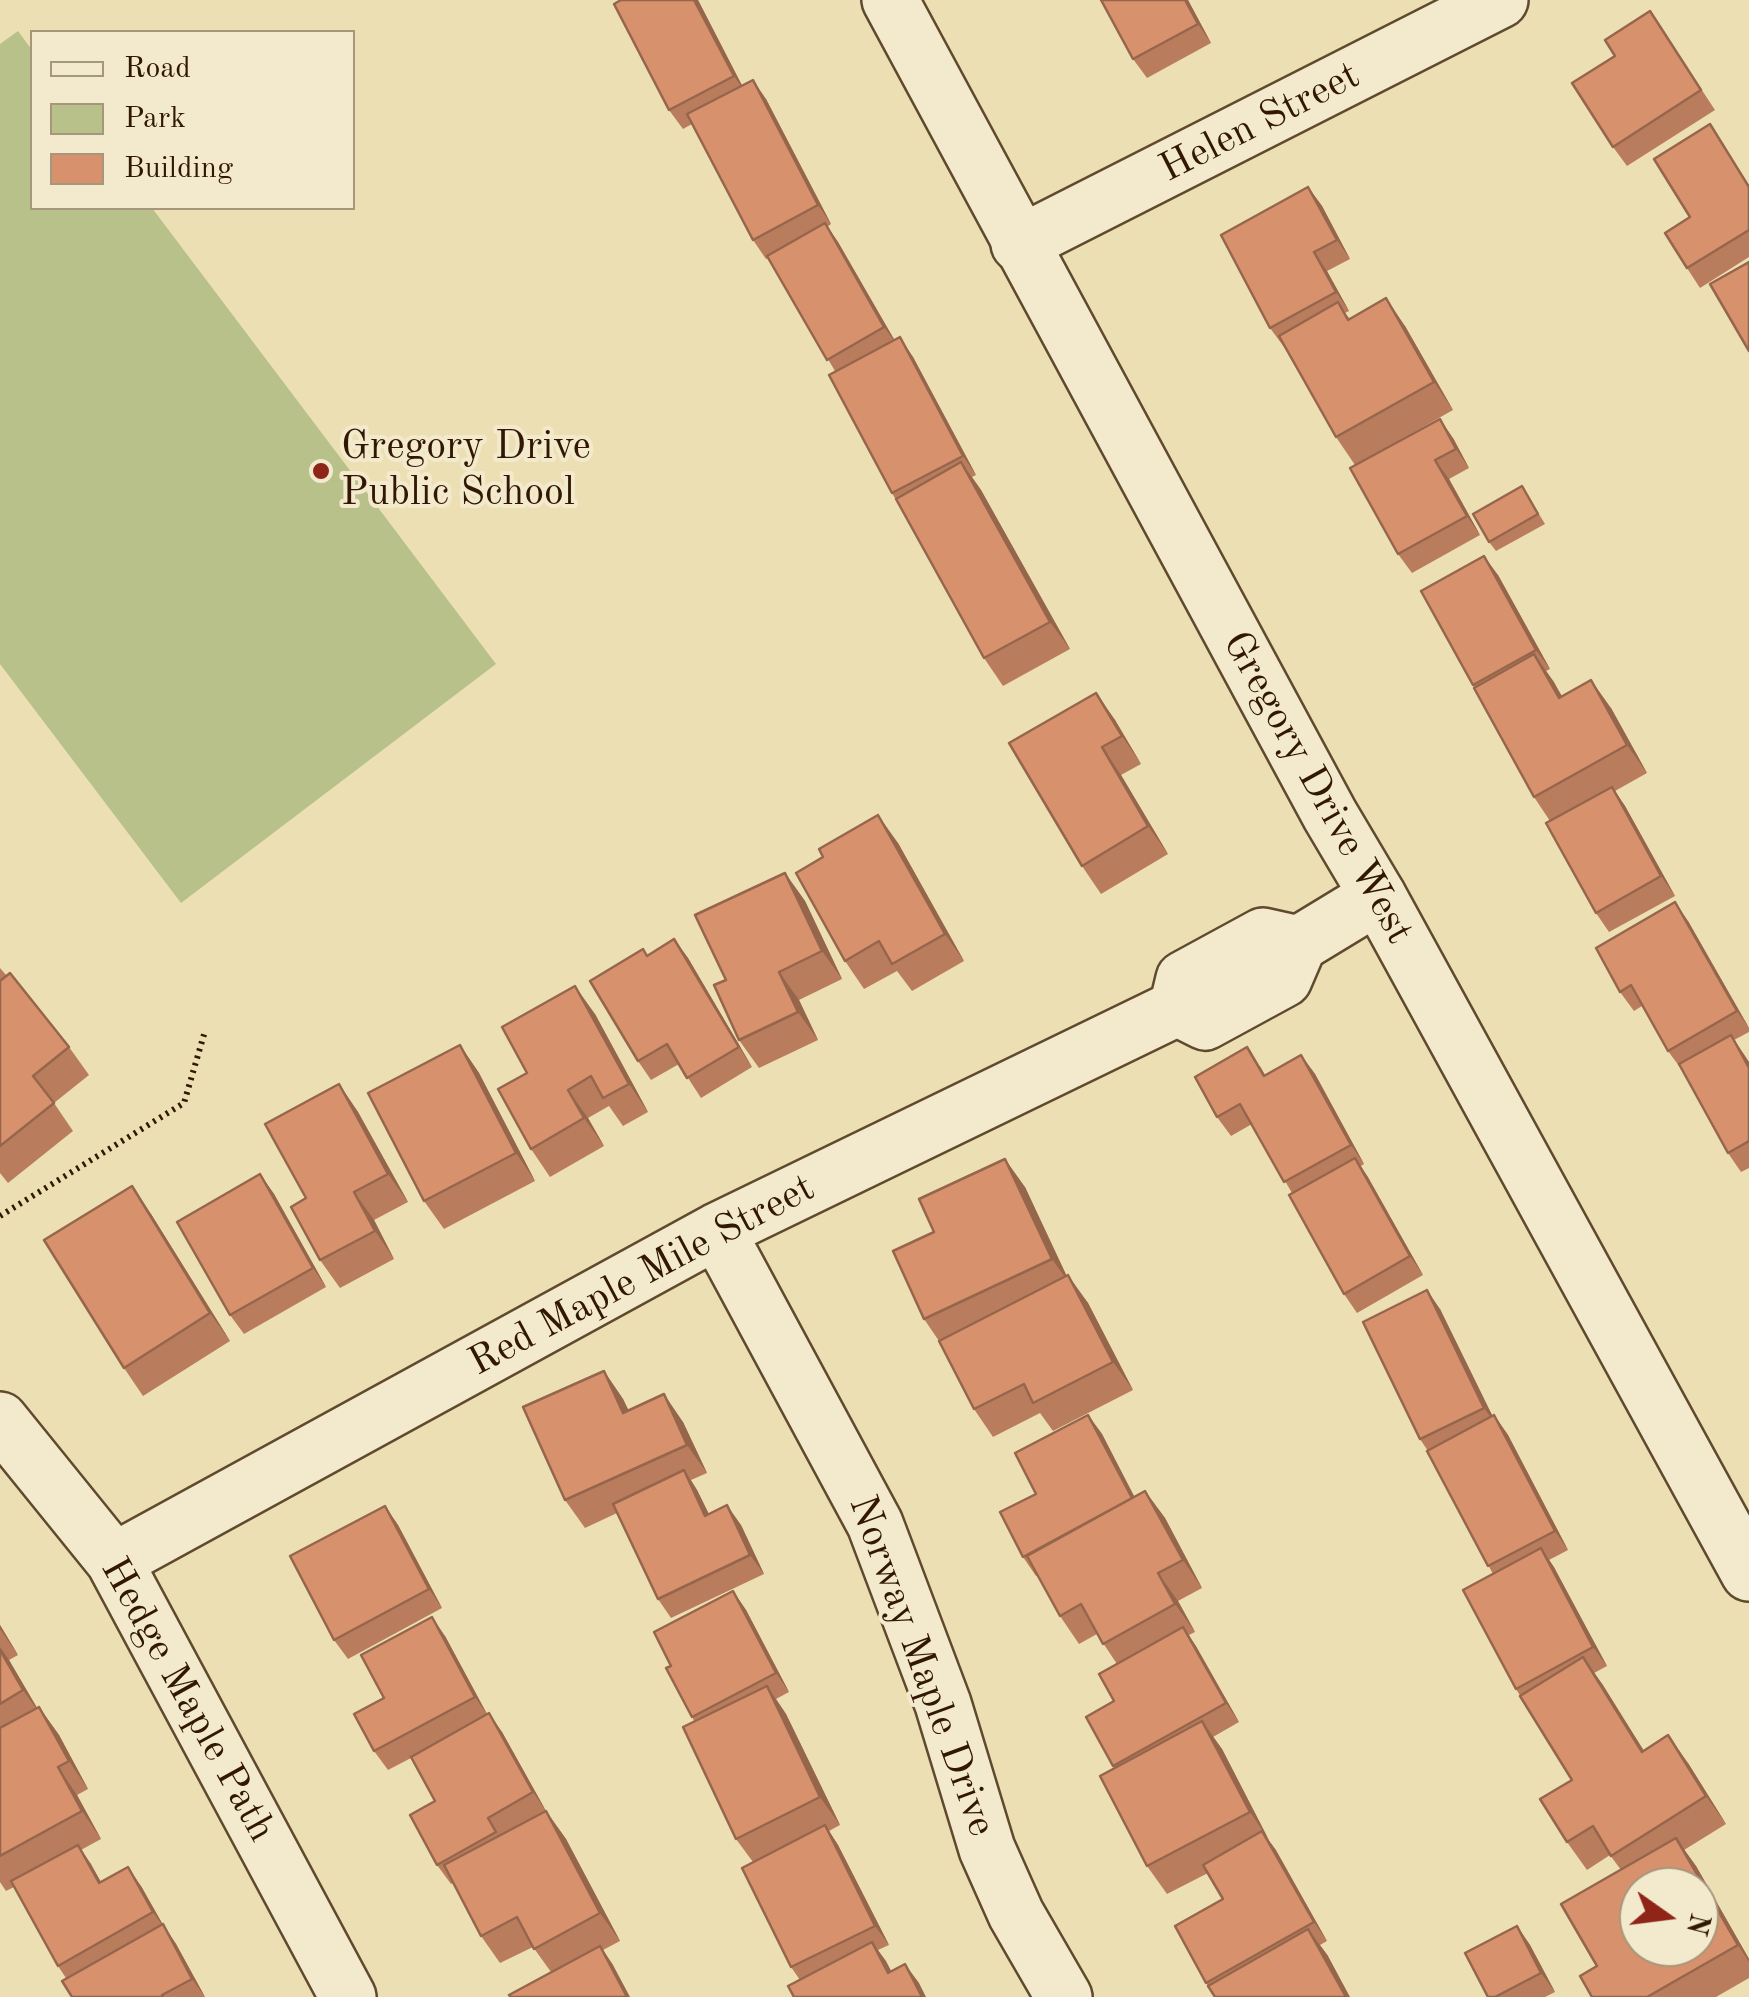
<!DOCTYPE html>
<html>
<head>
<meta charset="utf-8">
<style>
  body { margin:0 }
  #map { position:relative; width:1749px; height:1997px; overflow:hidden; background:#ecdfb3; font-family:"Old Standard TT",serif }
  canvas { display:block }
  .legend { position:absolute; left:30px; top:30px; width:325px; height:180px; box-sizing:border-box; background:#f3eace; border:2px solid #a6967c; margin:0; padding:12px 18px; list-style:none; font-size:30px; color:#321802 }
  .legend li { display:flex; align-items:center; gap:20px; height:50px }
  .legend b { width:50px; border:2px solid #a6967c }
  .north { position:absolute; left:1619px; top:1867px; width:100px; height:100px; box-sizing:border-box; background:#f3eace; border:2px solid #a6967c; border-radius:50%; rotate:104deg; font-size:28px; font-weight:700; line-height:40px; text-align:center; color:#321802 }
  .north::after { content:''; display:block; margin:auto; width:35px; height:45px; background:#8f2418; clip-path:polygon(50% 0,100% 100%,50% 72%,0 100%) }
</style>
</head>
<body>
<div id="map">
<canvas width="1749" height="1997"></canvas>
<ul class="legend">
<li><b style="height:12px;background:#f3eace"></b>Road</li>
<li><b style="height:28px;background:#b9c18b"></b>Park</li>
<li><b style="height:28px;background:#d7916c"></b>Building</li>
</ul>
<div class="north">N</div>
</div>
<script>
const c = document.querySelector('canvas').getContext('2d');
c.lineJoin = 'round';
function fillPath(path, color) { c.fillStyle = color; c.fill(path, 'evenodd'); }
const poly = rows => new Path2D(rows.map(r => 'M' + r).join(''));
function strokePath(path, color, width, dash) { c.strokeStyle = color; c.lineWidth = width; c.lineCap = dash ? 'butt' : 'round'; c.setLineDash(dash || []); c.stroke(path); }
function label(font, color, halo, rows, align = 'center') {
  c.font = font + ' "Old Standard TT",serif'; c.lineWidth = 8; c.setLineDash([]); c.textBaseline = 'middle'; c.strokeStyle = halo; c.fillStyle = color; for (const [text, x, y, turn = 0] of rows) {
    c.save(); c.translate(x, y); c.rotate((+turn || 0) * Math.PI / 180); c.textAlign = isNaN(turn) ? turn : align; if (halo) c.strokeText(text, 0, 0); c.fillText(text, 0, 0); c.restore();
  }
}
fillPath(poly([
  [18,31,32,50,32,208,152,208,496,664,181,903,0,664,0,44]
]), '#b9c18b');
const minor = poly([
  [1019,244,1500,0],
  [1177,1008,1205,1022,1284,979,1299,944,1378,896],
  [1177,1008,1184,979,1263,936,1299,944],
  [717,1231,875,1524,943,1704,987,1849,1016,1914,1064,1997],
  [0,1420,114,1561,348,1997],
  [114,1561,717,1231,1177,1008]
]);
const tertiary = poly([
  [890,0,1330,815,1378,896,1749,1573]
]);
strokePath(minor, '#604a2e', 60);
strokePath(tertiary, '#604a2e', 60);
strokePath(poly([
  [0,1216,184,1103,205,1031]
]), '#321802', 6, [2.5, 5]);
strokePath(minor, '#f3eace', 55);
strokePath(tertiary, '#f3eace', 55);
fillPath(poly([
  [621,0,698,0,742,86,766,99,831,224,827,227,838,242,894,340,913,357,976,475,972,477,981,490,1070,649,1003,686,984,658,892,493,835,371,768,258,766,259,753,240,692,124,683,129,669,110],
  [1101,0,1188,0,1211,43,1147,78,1133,59],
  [1650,11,1715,110,1627,166,1613,147,1615,56],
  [1710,124,1749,185,1749,257,1700,288,1687,268,1690,217],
  [1308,187,1322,206,1350,259,1327,271,1349,311,1345,313,1350,319,1405,326,1453,410,1370,457,1453,438,1469,468,1449,479,1480,535,1412,573,1398,554,1355,465,1336,437,1284,347,1270,328],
  [1522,486,1545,524,1496,551,1489,542],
  [1498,575,1550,669,1546,671,1562,696,1611,708,1647,773,1615,791,1625,806,1675,896,1609,932,1596,913,1550,821,1534,797,1421,591],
  [1096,693,1115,720,1141,764,1121,775,1168,854,1101,894,1082,866],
  [898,843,964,961,912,991,897,971,864,989,845,961],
  [785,873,805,901,842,979,799,1000,818,1040,759,1068,739,1040,726,980],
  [1688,921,1749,1028,1749,1032,1734,1040,1749,1062,1749,1168,1741,1172,1728,1153,1682,1070,1668,1051,1642,1006,1634,1011,1620,992],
  [674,939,688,958,752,1067,701,1098,679,1064,651,1080,638,1061,647,956],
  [0,968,69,1047,89,1075,54,1103,73,1131,8,1183,0,1173],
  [595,1014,648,1112,623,1126,609,1106,588,1118,604,1146,550,1177,531,1149,527,1073],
  [460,1045,479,1073,535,1181,444,1229,424,1201],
  [1301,1055,1315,1074,1364,1164,1361,1166,1423,1275,1357,1313,1344,1294,1292,1193,1252,1124,1231,1136,1217,1117,1260,1066,1265,1075],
  [339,1084,358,1112,408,1202,374,1220,394,1259,340,1288,320,1260,306,1198],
  [260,1174,274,1194,326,1287,244,1334,230,1315],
  [1025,1187,1066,1276,1088,1303,1133,1390,1053,1431,1040,1413,993,1437,974,1409,939,1341,924,1319,934,1232],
  [151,1214,230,1341,143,1396,124,1368],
  [1440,1309,1492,1416,1494,1415,1508,1435,1568,1550,1549,1560,1607,1666,1594,1673,1644,1751,1688,1763,1726,1824,1684,1850,1696,1866,1749,1959,1749,1978,1716,1997,1592,1997,1597,1966,1621,1870,1610,1855,1587,1870,1567,1842,1572,1780,1516,1689,1493,1574,1428,1451,1420,1439],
  [604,1371,623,1399,629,1411,683,1422,707,1473,691,1480,697,1490,709,1514,741,1525,764,1574,671,1618,658,1599,617,1513,585,1528,565,1500],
  [1088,1415,1102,1434,1134,1497,1145,1491,1165,1518,1202,1588,1178,1601,1195,1632,1189,1635,1239,1722,1213,1737,1222,1749,1269,1841,1327,1941,1320,1945,1328,1956,1215,1997,1206,1983,1223,1899,1208,1873,1167,1894,1147,1866,1114,1768,1086,1717,1114,1701,1117,1664,1097,1634,1079,1644,1060,1616,1038,1575,1036,1576,1023,1557,1036,1494],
  [385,1506,398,1525,442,1608,348,1659,334,1640],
  [733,1591,746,1610,789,1692,776,1699,786,1714,840,1825,829,1831,838,1845,889,1945,878,1950,891,1972,919,1983,800,1980,791,1967,753,1862,736,1839,694,1721,671,1666],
  [0,1625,18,1655,9,1660,37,1708,39,1707,59,1735,88,1789,77,1795,101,1839,81,1850,101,1882,141,1886,163,1925,176,1944,205,1997,72,1997,66,1978,58,1966,14,1887,6,1891,0,1882],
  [445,1636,487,1714,502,1732,546,1811,566,1839,620,1941,603,1950,613,1965,551,1972,533,1947,500,1963,481,1936,453,1883,451,1884,437,1865,435,1801,411,1758,388,1770,374,1751,384,1698],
  [1517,1926,1530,1945,1555,1992,1545,1997,1488,1997]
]), '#b97d5d');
fillPath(poly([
  [694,0,698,0,747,95,734,76],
  [1185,0,1188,0,1211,43,1198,24],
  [753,80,766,99,831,224,818,205],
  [1308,187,1322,206,1350,259,1337,240],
  [825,223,838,242,898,346,884,327],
  [1314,252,1327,271,1349,311,1336,292],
  [1386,298,1405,326,1453,410,1434,382],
  [900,337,913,357,976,475,963,456],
  [1440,419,1453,438,1469,468,1456,449],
  [1435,460,1449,479,1480,535,1467,516],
  [961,462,981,490,1070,649,1050,622],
  [1484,556,1498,575,1550,669,1536,650],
  [1534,654,1554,682,1578,726,1559,698],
  [1591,680,1611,708,1647,773,1627,745],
  [1096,693,1115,720,1141,764,1122,736],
  [1102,747,1121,775,1168,854,1148,826],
  [1612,787,1625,806,1675,896,1661,876],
  [878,815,898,843,964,961,945,934],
  [785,873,805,901,842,979,822,951],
  [1675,902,1688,921,1749,1028,1737,1011],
  [674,939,688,958,752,1067,739,1047],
  [779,972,799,1000,818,1040,798,1012],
  [575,986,595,1014,648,1112,629,1084],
  [1731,1035,1749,1062,1749,1068],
  [460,1045,479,1073,535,1181,516,1153],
  [1301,1055,1315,1074,1364,1164,1351,1145],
  [339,1084,358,1112,408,1202,388,1174],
  [568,1090,588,1118,604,1146,584,1118],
  [1355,1158,1368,1177,1423,1275,1410,1256],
  [1005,1159,1025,1187,1072,1287,1052,1259],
  [260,1174,274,1194,326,1287,313,1268],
  [132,1186,151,1214,230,1341,210,1313],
  [354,1192,374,1220,394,1259,375,1231],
  [1068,1275,1088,1303,1133,1390,1113,1362],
  [1427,1290,1440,1309,1498,1427,1484,1408],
  [604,1371,623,1399,643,1441,623,1413],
  [664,1394,683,1422,707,1473,687,1445],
  [1088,1415,1102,1434,1146,1519,1132,1500],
  [1494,1415,1508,1435,1568,1550,1555,1531],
  [684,1470,697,1490,719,1535,705,1516],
  [1145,1491,1165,1518,1202,1588,1183,1560],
  [727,1505,741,1525,764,1574,750,1555],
  [385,1506,398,1525,442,1608,429,1589],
  [1541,1548,1554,1567,1607,1666,1593,1647],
  [1158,1573,1178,1601,1195,1632,1175,1604],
  [733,1591,746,1610,789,1692,776,1673],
  [432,1617,445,1636,488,1716,475,1697],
  [0,1625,18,1655,0,1629],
  [1183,1627,1196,1646,1239,1722,1226,1703],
  [0,1647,9,1660,43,1718,23,1690,0,1650],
  [1583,1657,1603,1685,1662,1780,1642,1752],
  [767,1686,786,1714,840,1825,820,1797],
  [39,1707,59,1735,88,1789,69,1761],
  [489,1713,502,1732,546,1811,533,1792],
  [1202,1721,1222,1749,1269,1840,1250,1812],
  [1668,1735,1688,1763,1726,1824,1706,1796],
  [58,1767,77,1795,101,1839,82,1811],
  [546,1811,566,1839,620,1941,600,1913],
  [825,1825,838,1845,889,1945,875,1926],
  [1262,1831,1276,1850,1327,1941,1314,1922],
  [1676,1838,1696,1866,1749,1959,1749,1962,1738,1945],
  [78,1845,91,1864,112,1902,99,1883],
  [128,1867,141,1886,167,1932,153,1912],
  [163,1924,176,1944,205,1997,192,1979],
  [1517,1926,1530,1945,1555,1992,1541,1973],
  [1308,1929,1328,1956,1350,1997,1346,1997],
  [872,1942,886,1961,902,1992,888,1973],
  [600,1946,613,1965,630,1997,627,1997],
  [905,1964,919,1983,926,1997,922,1997]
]), '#96664c');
const building = poly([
  [621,0,694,0,734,76,669,110,614,4,621,0],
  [1101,0,1185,0,1198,24,1133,59,1101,0],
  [1650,11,1701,90,1613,147,1572,83,1615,56,1605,40,1650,11],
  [753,80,818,205,753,240,687,114,753,80],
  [1710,124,1749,187,1749,230,1687,268,1665,233,1690,217,1654,159,1710,124],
  [1308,187,1337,240,1314,252,1336,292,1270,328,1221,235,1308,187],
  [825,223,884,327,827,360,767,256,825,223],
  [1749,262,1749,351,1710,284,1749,262],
  [1386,298,1434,382,1336,437,1279,336,1338,302,1348,320,1386,298],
  [900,337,963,456,892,493,829,375,900,337],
  [1440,419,1456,449,1435,460,1467,516,1398,554,1350,468,1440,419],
  [961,462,1050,622,984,658,896,499,961,462],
  [1522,486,1538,514,1489,542,1473,514,1522,486],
  [1484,556,1536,650,1473,685,1421,591,1484,556],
  [1534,654,1559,698,1591,680,1627,745,1534,797,1474,688,1534,654],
  [1096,693,1122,736,1102,747,1148,826,1082,866,1009,743,1096,693],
  [1612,787,1661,876,1596,913,1546,823,1612,787],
  [878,815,945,934,892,964,879,941,845,961,796,873,823,857,819,849,878,815],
  [785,873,822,951,779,972,798,1012,739,1040,714,985,726,980,695,915,785,873],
  [1675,902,1737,1011,1668,1051,1631,985,1620,992,1596,948,1675,902],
  [674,939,739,1047,687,1078,667,1044,638,1061,590,981,643,949,647,956,674,939],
  [10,973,69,1047,33,1076,54,1103,0,1146,0,981,10,973],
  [575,986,629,1084,603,1098,591,1076,568,1090,584,1118,531,1149,498,1089,527,1073,502,1027,575,986],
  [1731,1035,1749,1068,1749,1141,1728,1153,1679,1064,1731,1035],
  [460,1045,516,1153,424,1201,368,1093,460,1045],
  [1247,1047,1264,1076,1301,1055,1351,1145,1284,1182,1240,1104,1217,1117,1195,1077,1247,1047],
  [339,1084,388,1174,354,1192,375,1231,320,1260,291,1207,306,1198,265,1124,339,1084],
  [1355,1158,1410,1256,1344,1294,1289,1195,1355,1158],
  [1005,1159,1052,1259,924,1319,893,1251,934,1232,919,1199,1005,1159],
  [260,1174,313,1268,230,1315,177,1222,260,1174],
  [132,1186,210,1313,124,1368,44,1240,132,1186],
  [1068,1275,1113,1362,1033,1403,1024,1384,974,1409,939,1341,1068,1275],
  [1427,1290,1484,1408,1420,1439,1363,1322,1427,1290],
  [604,1371,623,1413,664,1394,687,1445,565,1500,523,1407,604,1371],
  [1088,1415,1132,1498,1023,1557,1000,1512,1036,1494,1015,1453,1088,1415],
  [1494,1415,1555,1531,1488,1566,1427,1451,1494,1415],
  [684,1470,705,1516,727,1505,750,1555,658,1599,613,1504,684,1470],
  [1145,1491,1183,1560,1158,1573,1175,1604,1103,1644,1081,1604,1060,1616,1027,1556,1145,1491],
  [385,1506,429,1589,334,1640,290,1556,385,1506],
  [1541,1548,1593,1647,1516,1689,1463,1590,1541,1548],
  [733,1591,776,1673,692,1717,666,1668,671,1666,654,1632,733,1591],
  [432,1617,475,1697,374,1751,354,1714,384,1698,361,1655,432,1617],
  [1183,1627,1226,1703,1113,1766,1086,1717,1114,1701,1099,1674,1183,1627],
  [0,1650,23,1690,0,1704,0,1650],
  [1583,1657,1642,1752,1668,1735,1706,1796,1611,1856,1593,1826,1567,1842,1540,1799,1572,1780,1520,1696,1583,1657],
  [767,1686,820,1797,736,1839,683,1727,767,1686],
  [39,1707,69,1761,58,1767,82,1811,0,1856,0,1728,39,1707],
  [489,1713,533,1792,488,1818,496,1832,437,1865,410,1815,435,1801,411,1757,489,1713],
  [1202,1721,1250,1812,1147,1866,1100,1776,1202,1721],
  [546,1811,600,1913,534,1949,517,1917,481,1936,444,1865,546,1811],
  [825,1825,875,1926,791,1967,742,1868,825,1825],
  [1262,1831,1314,1922,1206,1983,1175,1926,1223,1899,1203,1865,1262,1831],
  [1676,1838,1738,1945,1647,1997,1592,1997,1580,1976,1597,1966,1561,1904,1676,1838],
  [1639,1887,1699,1887,1699,1947,1639,1947,1639,1887],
  [78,1845,99,1883,128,1867,153,1912,58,1966,11,1881,78,1845],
  [163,1924,192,1979,162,1995,163,1997,72,1997,62,1981,163,1924],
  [1517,1926,1541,1973,1495,1997,1488,1997,1465,1953,1517,1926],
  [1308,1929,1346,1997,1215,1997,1208,1986,1308,1929],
  [872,1942,888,1973,905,1964,922,1997,794,1997,788,1986,872,1942],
  [600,1946,627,1997,511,1997,509,1995,600,1946]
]);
fillPath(building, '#d7916c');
strokePath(building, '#96664c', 2.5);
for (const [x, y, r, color] of [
  [321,471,10,"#8f2418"]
]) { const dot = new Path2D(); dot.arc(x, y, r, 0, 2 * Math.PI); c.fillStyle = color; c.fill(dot); strokePath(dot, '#f3eace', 4); }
label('40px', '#321802', '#f3eace', [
  ["Helen Street",1260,123,-27],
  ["Gregory Drive West",1317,788,61],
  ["Red Maple Mile Street",642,1276,-28],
  ["Norway Maple Drive",921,1666,70],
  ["Hedge Maple Path",187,1700,61]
]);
label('40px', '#321802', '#f3eace', [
  ["Gregory Drive",341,448],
  ["Public School",341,494]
], 'left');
</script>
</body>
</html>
